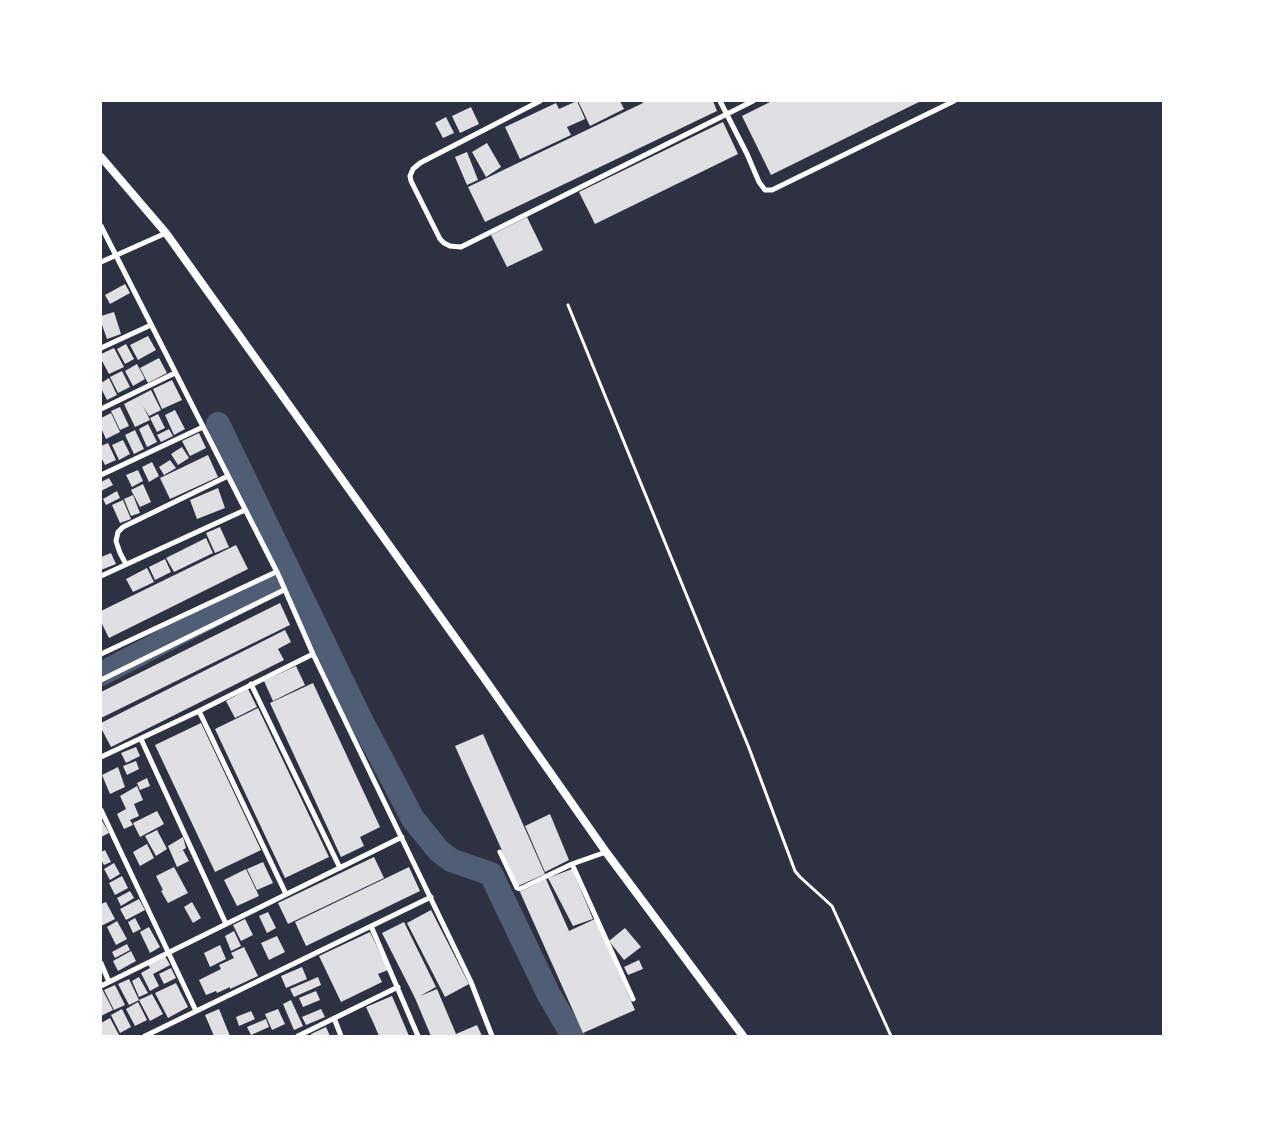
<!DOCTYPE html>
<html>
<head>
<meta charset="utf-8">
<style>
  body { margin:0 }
  #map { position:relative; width:1264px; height:1137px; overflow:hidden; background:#2d3142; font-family:"Exo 2",sans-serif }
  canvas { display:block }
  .frame { position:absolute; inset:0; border:102px solid #fff; pointer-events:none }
</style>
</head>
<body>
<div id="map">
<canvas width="1264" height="1137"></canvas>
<div class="frame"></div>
</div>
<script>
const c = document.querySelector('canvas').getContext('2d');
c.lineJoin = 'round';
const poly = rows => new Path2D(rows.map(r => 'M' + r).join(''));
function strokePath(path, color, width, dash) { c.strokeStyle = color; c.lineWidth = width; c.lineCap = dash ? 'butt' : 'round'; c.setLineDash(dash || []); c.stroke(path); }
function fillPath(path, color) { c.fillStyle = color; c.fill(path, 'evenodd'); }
strokePath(poly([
  [218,424,359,716,413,819,439,851,451,860,491,874,549,995,573,1036],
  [101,674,269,586,291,576]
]), '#4f5d75', 24);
fillPath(poly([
  [577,101,585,119,567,127,571,135,520,159,505,127,556,103,559,109],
  [578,101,620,101,624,109,590,126],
  [642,101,713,101,717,111,485,222,468,187,643,103],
  [772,101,921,101,771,175,742,116],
  [471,107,479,124,460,133,452,116],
  [446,117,454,133,443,138,435,123],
  [723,122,738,154,595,224,579,192],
  [487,143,501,167,486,177,472,152],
  [467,152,478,180,467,185,455,157],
  [527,217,543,250,507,267,491,235],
  [125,284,130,293,110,304,105,295],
  [114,312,121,334,107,339,101,322,101,316],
  [148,336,156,350,138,360,130,345],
  [126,344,134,359,125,364,117,349],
  [114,348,124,367,109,374,101,359,101,354],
  [159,358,167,373,148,383,140,368],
  [137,364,145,379,133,386,125,371],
  [122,371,130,387,118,393,110,377],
  [109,378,117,395,107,400,101,388,101,383],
  [172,380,182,400,162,409,153,389],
  [151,390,161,410,149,416,143,406,150,420,135,427,124,404],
  [120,407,129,426,120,430,111,411],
  [175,410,185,429,174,435,165,415],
  [111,413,120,432,106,439,101,428,101,418],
  [158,414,165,428,157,432,150,418],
  [148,424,157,442,147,447,139,429],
  [169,429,173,436,161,442,157,435],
  [135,430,144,449,134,454,125,435],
  [199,433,206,448,190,456,182,441],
  [123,440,130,454,119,460,112,445],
  [108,443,116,460,105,465,101,457,101,446],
  [182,447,189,458,178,465,171,454],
  [208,455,218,477,170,499,160,478],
  [170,460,176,468,164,475,159,467],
  [152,462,159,476,149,482,142,467],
  [138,470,143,481,132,487,126,475],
  [109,478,113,485,101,491,101,482],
  [143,484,151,502,140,507,131,490],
  [218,488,225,508,197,519,190,500],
  [117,491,120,498,106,505,103,499],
  [133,495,140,513,131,516,124,499],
  [123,500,131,519,120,523,112,505],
  [220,527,229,547,215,553,206,533],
  [206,538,213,553,174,572,166,558],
  [236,545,248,569,109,638,101,622,101,611],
  [111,553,116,564,101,570,101,557],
  [165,559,171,572,155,580,149,567],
  [147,568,154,582,133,592,126,579],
  [280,603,290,625,101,718,101,692],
  [285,630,291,642,278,649,284,660,111,747,101,728,101,723],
  [296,666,305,685,273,701,264,681],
  [313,683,380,827,360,837,364,846,341,857,270,703],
  [248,689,257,707,235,718,226,701],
  [258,708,329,857,285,878,215,729],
  [201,723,261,850,215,872,155,745],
  [483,734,545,874,518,886,455,746],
  [136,747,140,756,126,763,121,753],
  [136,761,139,769,127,775,123,766],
  [118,767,125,787,110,794,102,775],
  [147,778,150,786,140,790,137,783],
  [137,786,143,800,134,804,139,816,130,820,133,825,124,829,117,814,126,809,120,796],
  [157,811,164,824,140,837,133,823],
  [550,814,569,860,545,872,525,826],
  [101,819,109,833,101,837],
  [157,830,167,849,156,856,145,836],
  [183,837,186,848,174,855,183,850,189,861,177,867,168,846],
  [147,844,154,858,140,866,133,852],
  [105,850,111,862,104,865,101,860,101,852],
  [374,857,384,878,288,924,278,903],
  [263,862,273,883,257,890,247,869],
  [114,863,120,874,110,880,104,869],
  [174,867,188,893,168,903,161,891,163,890,156,876],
  [409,867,420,891,306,946,295,922],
  [246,869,259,896,237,906,224,880],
  [572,869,593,919,573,926,548,878],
  [122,876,128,888,115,895,109,883],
  [546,879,569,931,595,919,635,1010,583,1033,520,892],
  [130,891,134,898,121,906,117,898],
  [139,899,145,910,126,920,120,909],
  [106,902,115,919,101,926,101,904],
  [192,902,201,918,193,923,184,907],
  [431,910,469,984,445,997,407,923],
  [268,912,276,928,267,933,259,916],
  [135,918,141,929,133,933,128,922],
  [245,919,253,935,241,941,233,925],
  [117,921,127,939,116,945,107,927],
  [404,922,436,987,420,996,437,989,456,1034,477,1025,482,1036,431,1036,415,998,382,933],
  [149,927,160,947,150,953,140,932],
  [625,928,641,947,624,960,609,941],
  [234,931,241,946,231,951,225,936],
  [370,932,388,970,378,974,382,982,341,1002,319,956],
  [277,936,285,952,269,960,261,943],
  [127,944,130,950,115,958,112,952],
  [220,945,226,959,210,967,204,953],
  [244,947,258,976,230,989,230,987,217,993,216,991,206,995,199,980,221,969,219,965,234,958,231,953],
  [131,951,136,961,118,971,113,961],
  [165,956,170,965,153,974,159,986,150,991,141,973,150,968,148,965],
  [639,960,643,969,628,975,624,967],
  [302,967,307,979,286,988,281,976],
  [171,968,176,978,164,984,159,974],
  [139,977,148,993,139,997,132,981],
  [318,977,321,985,294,997,290,989],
  [129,979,139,1000,129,1005,118,984],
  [176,983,188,1007,168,1018,155,993],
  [115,985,125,1005,114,1010,104,990],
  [101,987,113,1010,101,1016],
  [316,991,320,1000,303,1007,299,998],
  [152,994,163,1014,150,1021,139,1000],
  [392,996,398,1010,409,1036,379,1036,373,1022,366,1007],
  [291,1000,303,1026,294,1030,283,1004],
  [138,1002,147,1020,135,1026,126,1009],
  [122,1009,131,1027,120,1033,111,1015],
  [219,1009,230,1036,214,1036,205,1015],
  [278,1009,285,1024,272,1030,265,1014],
  [321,1009,325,1017,306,1025,302,1017],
  [251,1011,255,1019,239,1026,236,1017],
  [110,1018,119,1035,101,1036,101,1023],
  [266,1019,269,1027,251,1035,247,1027],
  [326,1027,330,1036,312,1036,311,1034]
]), '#e0e0e3');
strokePath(poly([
  [568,305,749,748,795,871,800,877,832,906,891,1036]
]), '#fff', 3);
strokePath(poly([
  [540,101,420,163,413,169,410,176,411,181,440,239,444,243,450,246,461,247,753,101],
  [720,101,747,154,759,182,765,190,772,190,954,101],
  [101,226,278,574,313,654,471,982,492,1036],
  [101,262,166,233],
  [101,348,151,325],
  [101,409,175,373],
  [101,475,203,427],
  [126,564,120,553,116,541,118,532,123,527,228,476],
  [101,576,245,510],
  [101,654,276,572],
  [101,680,284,590],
  [251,684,340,868],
  [199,711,286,894],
  [141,739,226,924],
  [101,757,199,711,313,654],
  [101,810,196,1011],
  [500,852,517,888,520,889,572,864,606,852],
  [572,864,633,999],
  [371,926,418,1036],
  [101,963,109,982],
  [101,986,402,837],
  [334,1018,341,1036],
  [145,1036,431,897],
  [298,1036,398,987]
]), '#fff', 5);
strokePath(poly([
  [101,157,166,233,484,678,606,852,743,1036]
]), '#fff', 8);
</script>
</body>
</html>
